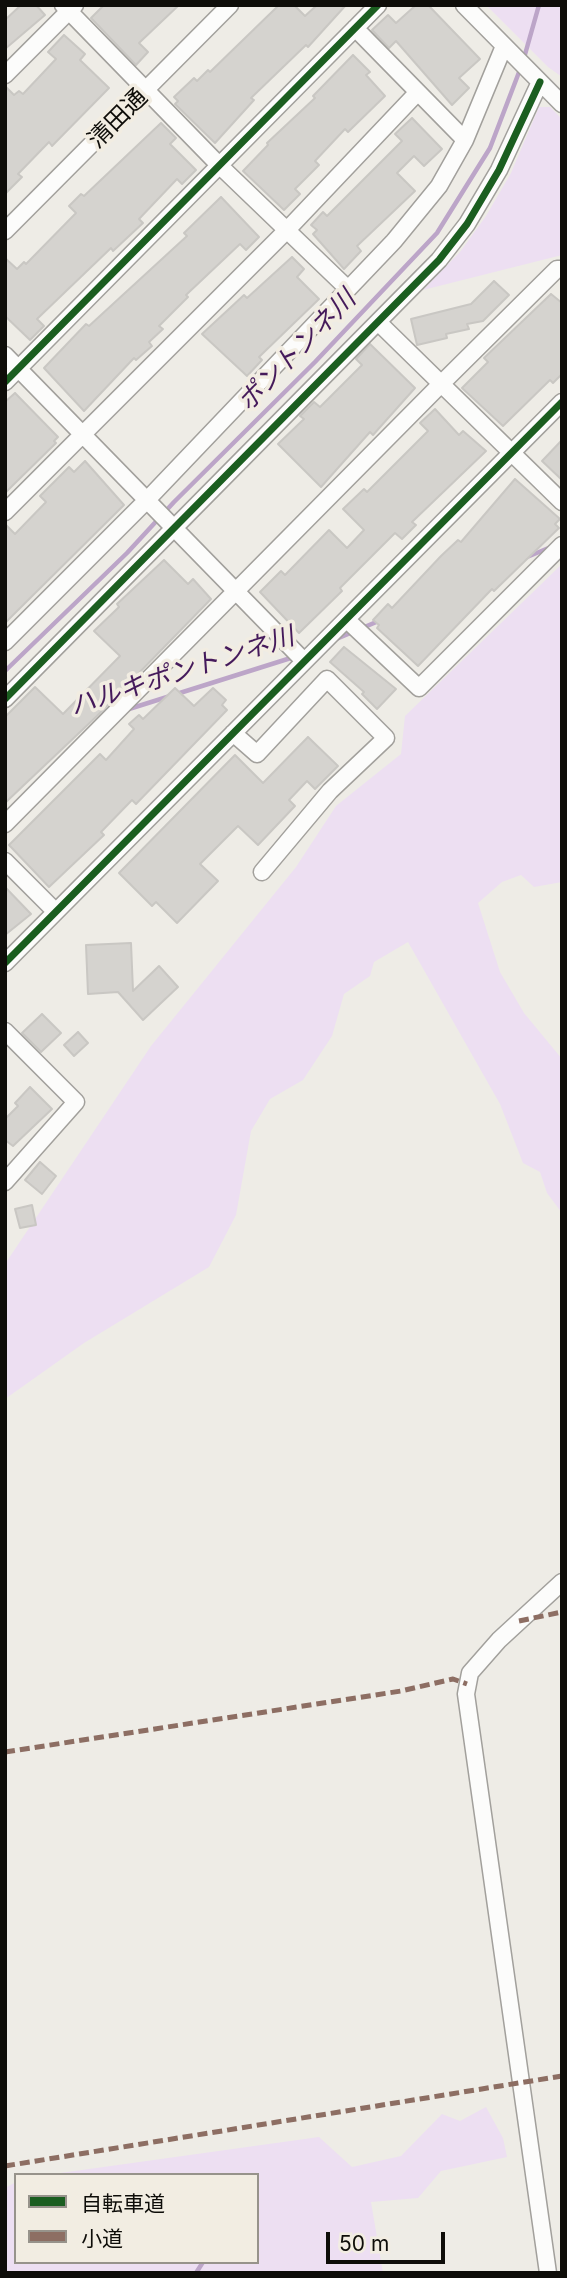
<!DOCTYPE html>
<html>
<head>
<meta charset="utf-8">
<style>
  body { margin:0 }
  #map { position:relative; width:567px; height:2278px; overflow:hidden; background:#eeece6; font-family:Inter,"Noto Sans JP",sans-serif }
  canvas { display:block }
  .frame { position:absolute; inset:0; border:7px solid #0e0d09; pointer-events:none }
  .legend { position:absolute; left:14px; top:2173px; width:245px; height:91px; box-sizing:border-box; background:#f2ede2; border:2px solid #97938b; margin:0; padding:9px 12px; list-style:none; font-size:21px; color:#0e0d09 }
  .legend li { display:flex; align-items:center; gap:14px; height:35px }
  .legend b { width:35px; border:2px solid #97938b }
  .scale { position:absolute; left:326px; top:2232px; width:119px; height:32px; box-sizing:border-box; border:4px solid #0e0d09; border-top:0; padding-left:9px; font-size:21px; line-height:24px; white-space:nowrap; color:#0e0d09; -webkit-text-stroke:5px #f2ede2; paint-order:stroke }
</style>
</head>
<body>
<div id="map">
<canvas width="567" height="2278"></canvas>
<div class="frame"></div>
<ul class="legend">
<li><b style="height:9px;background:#1b5e20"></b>自転車道</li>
<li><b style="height:9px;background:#8d6e63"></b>小道</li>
</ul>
<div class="scale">50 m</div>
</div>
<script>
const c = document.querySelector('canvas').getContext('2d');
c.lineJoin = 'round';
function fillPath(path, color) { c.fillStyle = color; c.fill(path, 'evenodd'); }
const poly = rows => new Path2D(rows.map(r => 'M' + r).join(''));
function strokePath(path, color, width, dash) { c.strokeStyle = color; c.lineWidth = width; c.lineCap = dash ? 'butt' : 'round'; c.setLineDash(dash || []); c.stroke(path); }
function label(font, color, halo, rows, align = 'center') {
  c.font = font + ' Inter,"Noto Sans JP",sans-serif'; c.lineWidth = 7; c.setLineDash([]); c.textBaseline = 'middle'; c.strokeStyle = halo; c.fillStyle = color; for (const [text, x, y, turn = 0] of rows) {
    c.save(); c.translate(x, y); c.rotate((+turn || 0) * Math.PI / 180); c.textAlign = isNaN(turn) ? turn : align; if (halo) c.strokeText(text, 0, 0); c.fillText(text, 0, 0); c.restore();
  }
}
fillPath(poly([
  [486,5,562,5,562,77,548,67],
  [539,107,550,107,562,119,562,255,423,290,460,252,486,216,511,173],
  [562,564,562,882,534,887,521,875,502,882,478,903,500,972,524,1013,562,1059,562,1213,547,1193,540,1172,523,1163,500,1104,408,942,374,962,370,976,344,994,332,1036,303,1080,270,1099,251,1131,236,1215,209,1267,84,1343,5,1399,5,1264,151,1046,296,867,336,806,401,754,405,716],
  [486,2107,503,2138,507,2157,441,2171,418,2198,371,2202,383,2273,5,2273,5,2188,16,2182,16,2262,257,2262,257,2175,46,2175,319,2137,352,2167,401,2156,442,2114,460,2121]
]), '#eddff2');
strokePath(poly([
  [524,58,539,5],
  [527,557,551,547],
  [334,640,381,620],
  [5,671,127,553,174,502,315,362,437,233,490,148,521,67],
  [129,709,294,657],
  [196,2273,203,2262]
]), '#bca5c8', 4.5);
const building = poly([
  [21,5,36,5,45,15,5,49,5,20,21,5],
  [104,5,179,5,139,43,148,52,136,65,91,18,104,5],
  [279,5,294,5,305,16,317,5,346,5,308,47,306,45,251,98,254,100,215,143,175,104,178,101,174,97,194,78,197,81,208,70,210,72,279,5],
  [416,5,428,5,480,59,459,78,469,88,452,105,396,41,389,48,372,30,388,15,396,23,416,5],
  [64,35,85,54,80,60,109,88,52,146,49,142,18,174,22,177,5,194,5,86,14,95,19,91,23,94,56,59,48,52,64,35],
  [353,55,370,72,366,75,385,96,348,132,345,129,315,161,319,165,295,189,300,194,284,210,243,171,268,145,267,143,315,98,313,96,353,55],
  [412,118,442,149,424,166,414,156,397,173,415,191,357,246,361,251,344,269,313,234,317,230,311,225,323,212,327,216,402,141,395,134,412,118],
  [161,123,176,138,170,144,196,170,182,184,177,179,139,219,143,223,113,251,111,248,37,319,44,326,30,340,5,316,5,258,17,269,24,262,26,264,76,213,69,206,81,194,84,196,161,123],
  [221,197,259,237,246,250,240,244,186,295,188,297,159,326,163,329,149,342,152,346,136,360,134,358,84,411,44,368,86,324,89,326,187,236,184,233,221,197],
  [292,257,304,269,297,277,319,299,259,357,262,360,247,376,202,334,244,295,247,298,292,257],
  [494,281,509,295,483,321,467,324,469,329,446,334,447,338,417,345,411,319,471,304,494,281],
  [551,294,562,303,562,374,553,383,550,380,503,426,462,388,488,362,484,358,551,294],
  [370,344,415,388,373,435,370,432,321,487,278,444,304,419,300,416,314,402,320,407,362,365,356,359,370,344],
  [15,393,58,437,54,441,56,443,5,493,5,402,15,393],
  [435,409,459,435,463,431,486,451,412,522,416,525,402,539,395,533,340,588,342,591,299,633,260,592,281,571,285,575,329,530,347,548,364,530,343,509,364,489,367,492,428,431,420,423,435,409],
  [562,440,562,480,542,461,562,440],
  [85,461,124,505,5,623,5,524,15,534,46,502,40,496,69,467,74,472,85,461],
  [515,479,560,519,555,524,559,528,494,591,492,589,418,666,377,628,379,625,373,620,388,604,392,608,441,556,458,540,461,542,515,479],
  [164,560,188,584,193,579,211,599,97,716,5,803,5,717,35,687,63,714,120,656,94,631,119,607,117,604,164,560],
  [344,647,396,689,377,709,362,694,364,692,330,662,344,647],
  [175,688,194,706,213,688,226,700,222,705,227,710,136,804,132,800,101,832,104,835,49,887,9,845,100,754,106,760,134,729,129,724,139,715,143,719,175,688],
  [308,737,338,766,315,789,307,781,289,800,295,806,258,845,238,826,200,864,218,881,177,923,156,902,152,906,119,873,235,755,263,783,308,737],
  [5,887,31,914,5,935,5,887],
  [131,943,133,991,159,966,178,987,143,1020,118,992,88,994,86,945,131,943],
  [42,1014,61,1033,41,1052,22,1033,42,1014],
  [78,1032,88,1043,74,1056,64,1045,78,1032],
  [30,1087,52,1109,13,1146,5,1140,5,1119,18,1106,15,1103,30,1087],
  [40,1162,56,1176,42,1194,25,1180,40,1162],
  [32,1205,36,1225,20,1228,15,1209,32,1205]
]);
fillPath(building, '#d5d3cf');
strokePath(building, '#c9c7c3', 2);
const minor = poly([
  [63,5,219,165,348,289],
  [464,5,562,104],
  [355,28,465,140],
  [5,75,75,5],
  [5,231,230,5],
  [379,323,562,502],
  [5,355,304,661],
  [5,382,378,5],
  [5,512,286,231,417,93],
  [347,620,419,688,562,545],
  [5,642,145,502,394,241,439,186,465,140,504,46],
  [5,699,439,260,467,224,499,170,540,82],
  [233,733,257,754,327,679,386,738,330,791,262,872],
  [5,824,441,384,557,269,562,269],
  [5,861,55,911],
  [5,963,562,402],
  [5,1031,76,1102,5,1182],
  [548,2273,466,1694,470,1673,499,1640,562,1582]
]);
strokePath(minor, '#a2a09c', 19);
strokePath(minor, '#fcfcfb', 16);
strokePath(poly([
  [519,1621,562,1612],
  [5,1752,401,1691,453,1679,467,1684],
  [5,2166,562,2076]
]), '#8d6e63', 5, [10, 5]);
strokePath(poly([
  [5,382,378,5],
  [5,699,439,260,467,224,499,170,540,82],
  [5,963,562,402]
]), '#1b5e20', 7);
label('24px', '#0e0d09', '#f2ede2', [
  ["清田通",118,119,-45]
]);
label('italic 26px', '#451a5b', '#f2ede2', [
  ["ポントンネ川",297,351,-46],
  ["ハルキポントンネ川",182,672,-18]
]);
</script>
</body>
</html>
